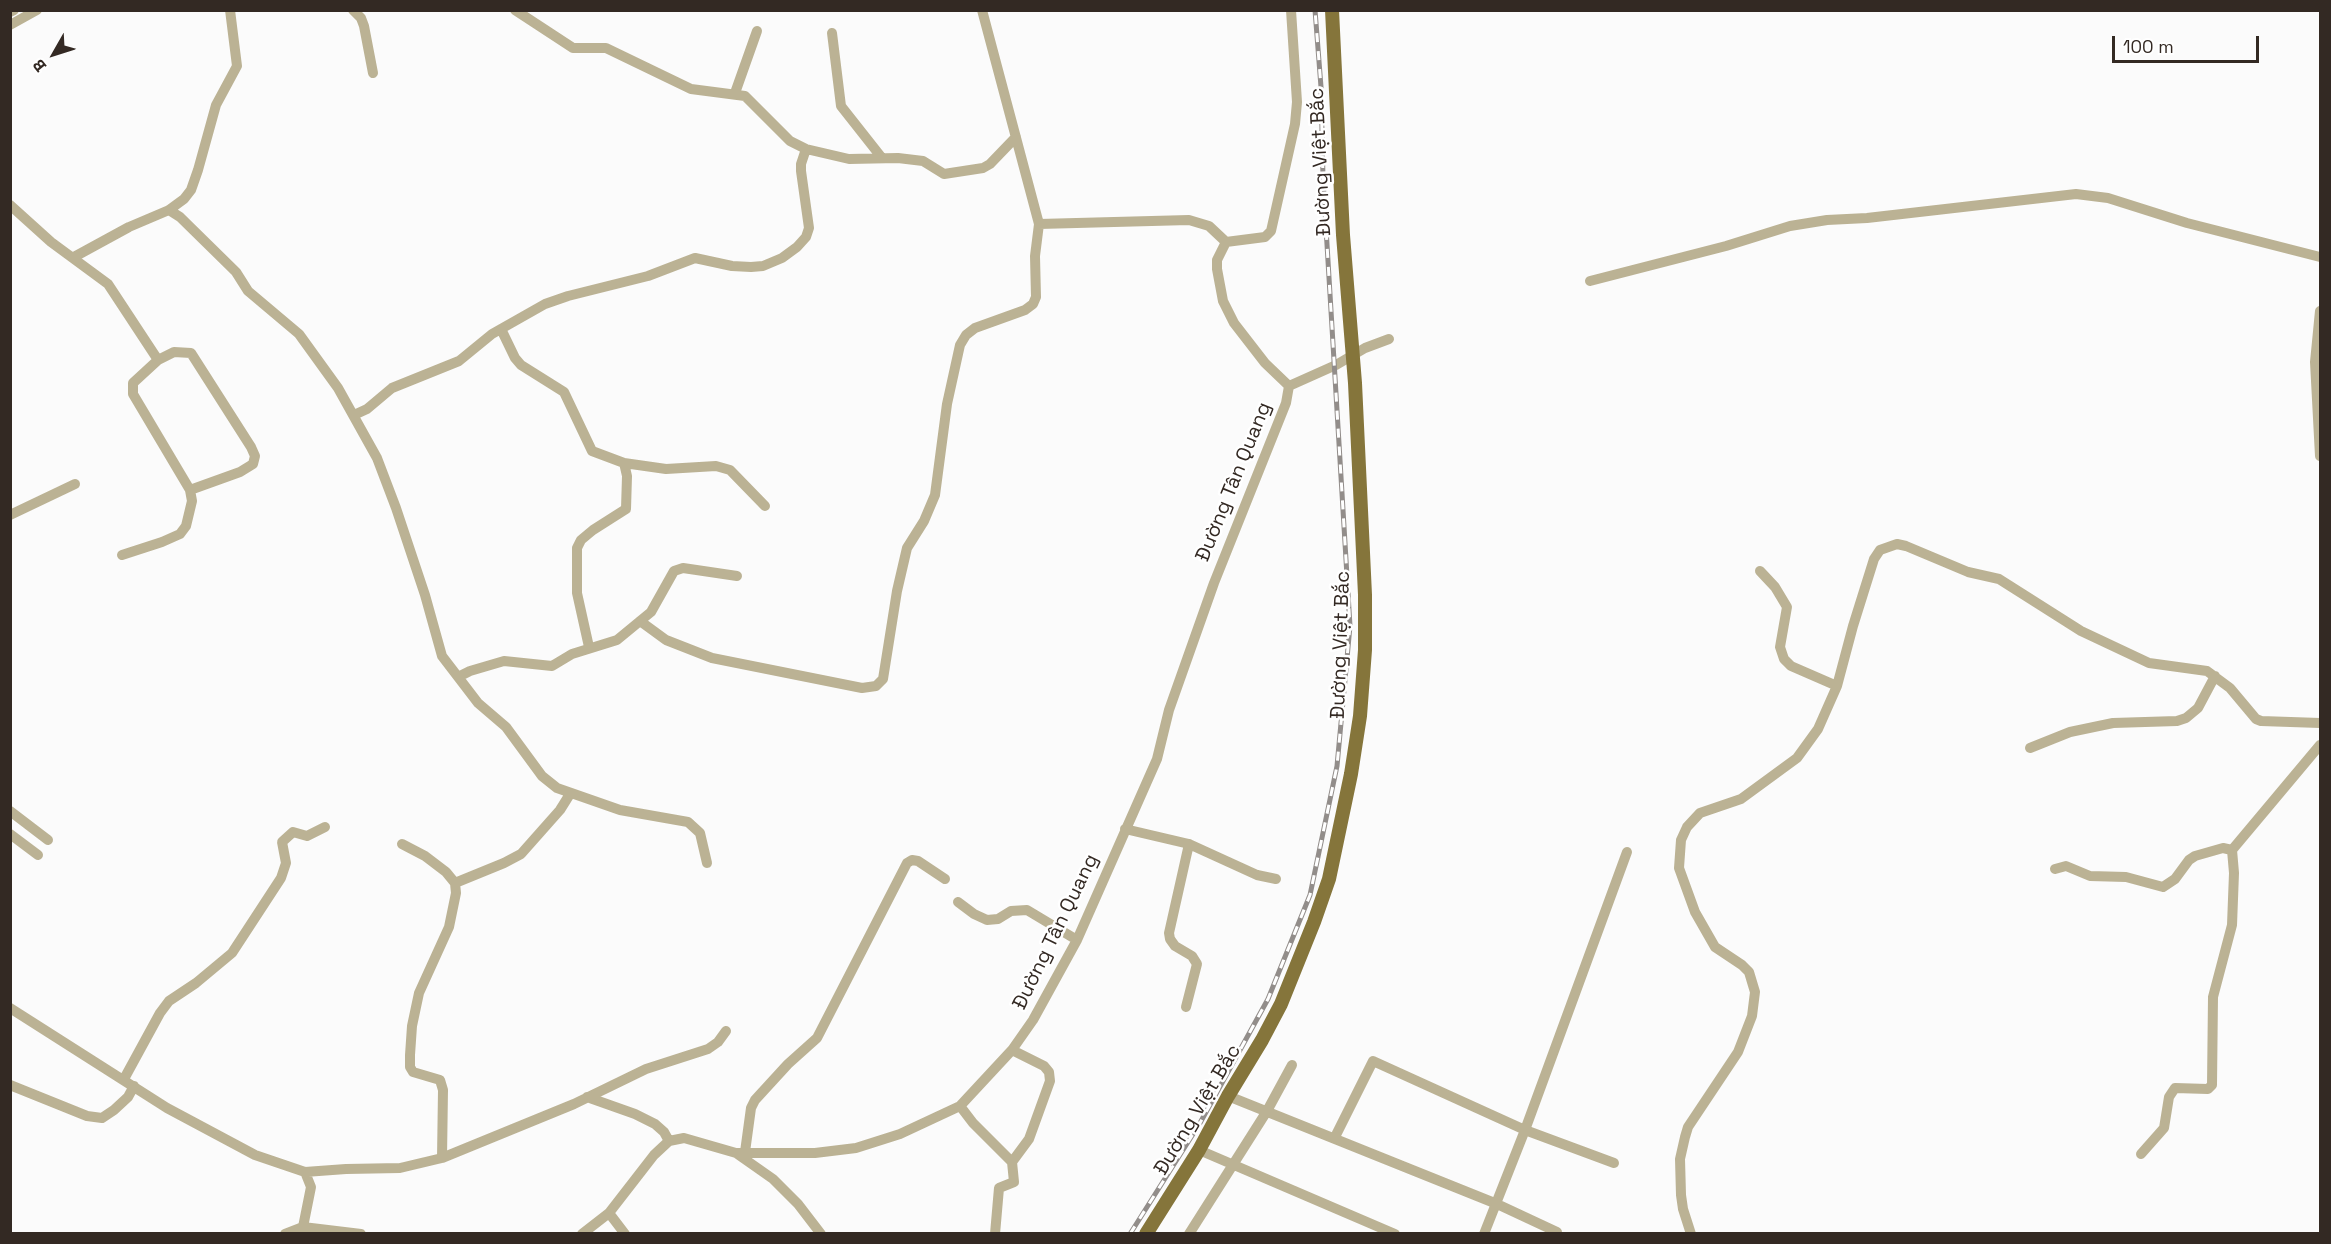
<!DOCTYPE html>
<html>
<head>
<meta charset="utf-8">
<style>
  body { margin:0 }
  #map { position:relative; width:2331px; height:1244px; overflow:hidden; background:#fbfbfb; font-family:"Space Grotesk",sans-serif }
  canvas { display:block }
  .frame { position:absolute; inset:0; border:12px solid #332923; pointer-events:none }
  .north { position:absolute; left:24px; top:24px; width:60px; height:60px; -webkit-text-stroke:4px #fff; paint-order:stroke; rotate:231deg; font-size:16px; font-weight:700; line-height:24px; text-align:center; color:#332923 }
  .north::after { content:''; display:block; margin:auto; width:21px; height:27px; background:#332923; clip-path:polygon(50% 0,100% 100%,50% 72%,0 100%) }
  .scale { position:absolute; left:2112px; top:36px; width:147px; height:27px; box-sizing:border-box; border:3px solid #332923; border-top:0; padding-left:8px; font-size:18px; line-height:21px; white-space:nowrap; color:#332923; -webkit-text-stroke:4px #fff; paint-order:stroke }
</style>
</head>
<body>
<div id="map">
<canvas width="2331" height="1244"></canvas>
<div class="frame"></div>
<div class="north">B</div>
<div class="scale">100 m</div>
</div>
<script>
const c = document.querySelector('canvas').getContext('2d');
c.lineJoin = 'round';
const poly = rows => new Path2D(rows.map(r => 'M' + r).join(''));
function strokePath(path, color, width, dash) { c.strokeStyle = color; c.lineWidth = width; c.lineCap = dash ? 'butt' : 'round'; c.setLineDash(dash || []); c.stroke(path); }
function label(font, color, halo, rows, align = 'center') {
  c.font = font + ' "Space Grotesk",sans-serif'; c.lineWidth = 5; c.setLineDash([]); c.textBaseline = 'middle'; c.strokeStyle = halo; c.fillStyle = color; for (const [text, x, y, turn = 0] of rows) {
    c.save(); c.translate(x, y); c.rotate((+turn || 0) * Math.PI / 180); c.textAlign = isNaN(turn) ? turn : align; if (halo) c.strokeText(text, 0, 0); c.fillText(text, 0, 0); c.restore();
  }
}
strokePath(poly([
  [353,10,361,18,364,26,373,73],
  [515,10,573,48,606,48,691,89,745,96,790,141,806,149,849,159,898,158,923,161,944,174,983,168,990,164,1016,137],
  [982,10,1039,224,1189,220,1209,226,1226,242,1217,260,1217,269,1223,301,1234,323,1265,363,1289,386],
  [10,12,14,10],
  [10,25,37,10],
  [832,33,841,106,882,158],
  [735,93,757,31],
  [10,205,51,242,108,284,158,360,133,383,133,394,190,490,192,501,186,526,180,534,162,542,122,555],
  [169,210,180,217,236,272,248,291,299,334,338,388,377,458,396,508,425,595,442,656,478,703,506,727,542,776,557,788,620,810,688,822,700,833,707,863],
  [1226,242,1265,237,1271,231,1295,124,1297,102,1291,10],
  [74,257,129,227,169,210,184,199,191,190,198,170,216,105,237,66,230,10],
  [1590,281,1726,246,1790,226,1827,220,1867,218,2076,194,2108,198,2187,223,2320,257],
  [2320,311,2315,362,2320,456],
  [501,329,515,358,521,365,564,392,592,451,624,463,666,469,716,466,730,470,765,506],
  [158,360,174,352,191,353,251,447,255,456,253,464,240,472,190,490],
  [1289,386,1336,365,1365,348,1389,339],
  [354,415,367,409,392,388,459,361,492,334,545,304,568,296,648,276,695,258,732,266,751,267,763,266,782,258,797,247,806,237,809,228,801,171,801,164,806,149],
  [10,515,75,484],
  [1760,571,1775,587,1787,607,1780,647,1784,659,1791,666,1837,686],
  [640,621,666,640,712,658,862,688,876,686,883,679,897,591,907,548,924,521,935,495,947,404,960,345,966,335,975,328,1025,310,1033,304,1036,297,1035,256,1039,224],
  [589,647,577,593,577,548,581,540,593,530,626,509,627,476,624,463],
  [458,677,470,671,504,661,552,666,572,654,617,640,651,612,674,571,683,568,737,576],
  [2030,748,2070,732,2113,723,2177,721,2186,718,2198,708,2215,676],
  [10,811,48,840],
  [1125,829,1189,844,1257,875,1276,879],
  [10,834,38,855],
  [402,844,425,856,446,872,455,883,456,893,449,927,419,993,412,1026,410,1055,410,1067,413,1072,440,1080,443,1090,442,1158],
  [2055,869,2066,866,2090,876,2126,877,2163,887,2175,879,2189,860,2195,856,2223,848,2232,850],
  [455,883,504,863,521,854,560,810,570,794],
  [958,902,974,914,987,920,998,919,1011,911,1027,910,1077,940],
  [1186,1007,1197,964,1192,956,1175,946,1170,939,1169,933,1189,844],
  [10,1008,167,1108,255,1155,305,1172,311,1187,303,1227],
  [124,1079,160,1013,169,1001,196,983,232,953,281,878,286,863,282,842,293,832,307,836,325,827],
  [10,1085,87,1116,102,1118,114,1110,128,1097,134,1086],
  [1228,1096,1497,1204,1557,1232],
  [587,1097,635,1114,655,1124,664,1132,669,1141],
  [960,1106,973,1123,1012,1162],
  [1335,1137,1373,1061,1525,1130,1614,1163],
  [1199,1150,1395,1234],
  [745,1152,751,1108,755,1100,788,1064,817,1038,907,863,912,860,918,861,945,879],
  [736,1153,773,1179,798,1204,821,1234],
  [2141,1154,2164,1128,2169,1097,2175,1088,2208,1089,2212,1085,2213,997,2232,925,2234,873,2232,850,2320,745],
  [305,1172,346,1169,400,1168,442,1158,574,1104,646,1069,708,1049,718,1042,726,1031],
  [609,1213,625,1234],
  [285,1234,303,1227,361,1234],
  [582,1234,609,1213,654,1155,669,1141,684,1138,736,1153,815,1153,856,1148,900,1134,960,1106,1012,1050,1033,1020,1077,940,1157,759,1169,710,1214,583,1286,403,1289,386],
  [995,1234,999,1188,1014,1182,1012,1162,1029,1139,1050,1081,1049,1072,1044,1066,1012,1050],
  [1189,1234,1267,1111,1292,1065],
  [1484,1234,1525,1130,1627,852],
  [1691,1234,1683,1209,1681,1195,1680,1159,1685,1137,1688,1127,1738,1052,1752,1016,1755,992,1749,972,1742,965,1715,947,1695,912,1679,868,1681,840,1687,827,1700,813,1741,799,1797,758,1818,729,1837,686,1853,626,1874,559,1880,550,1897,544,1906,546,1968,572,1999,579,2081,631,2149,663,2207,671,2230,688,2256,719,2261,721,2320,723]
]), '#bbb294', 10);
strokePath(poly([
  [1146,1234,1199,1150,1228,1096,1262,1040,1281,1004,1314,922,1329,879,1351,774,1360,716,1365,650,1365,595,1355,383,1343,235,1332,10]
]), '#85753b', 14);
const rail = poly([
  [1130,1234,1200,1123,1268,999,1310,895,1337,766,1350,626,1323,178,1321,87,1315,10]
]);
strokePath(rail, '#928d8a', 5);
strokePath(rail, '#fff', 3, [9]);
label('20px', '#332923', '#fff', [
  ["Đường Việt Bắc",1321,162,-93],
  ["Đường Tân Quang",1234,482,-68],
  ["Đường Việt Bắc",1341,645,-88],
  ["Đường Tân Quang",1056,932,-64],
  ["Đường Việt Bắc",1198,1110,-59]
]);
</script>
</body>
</html>
